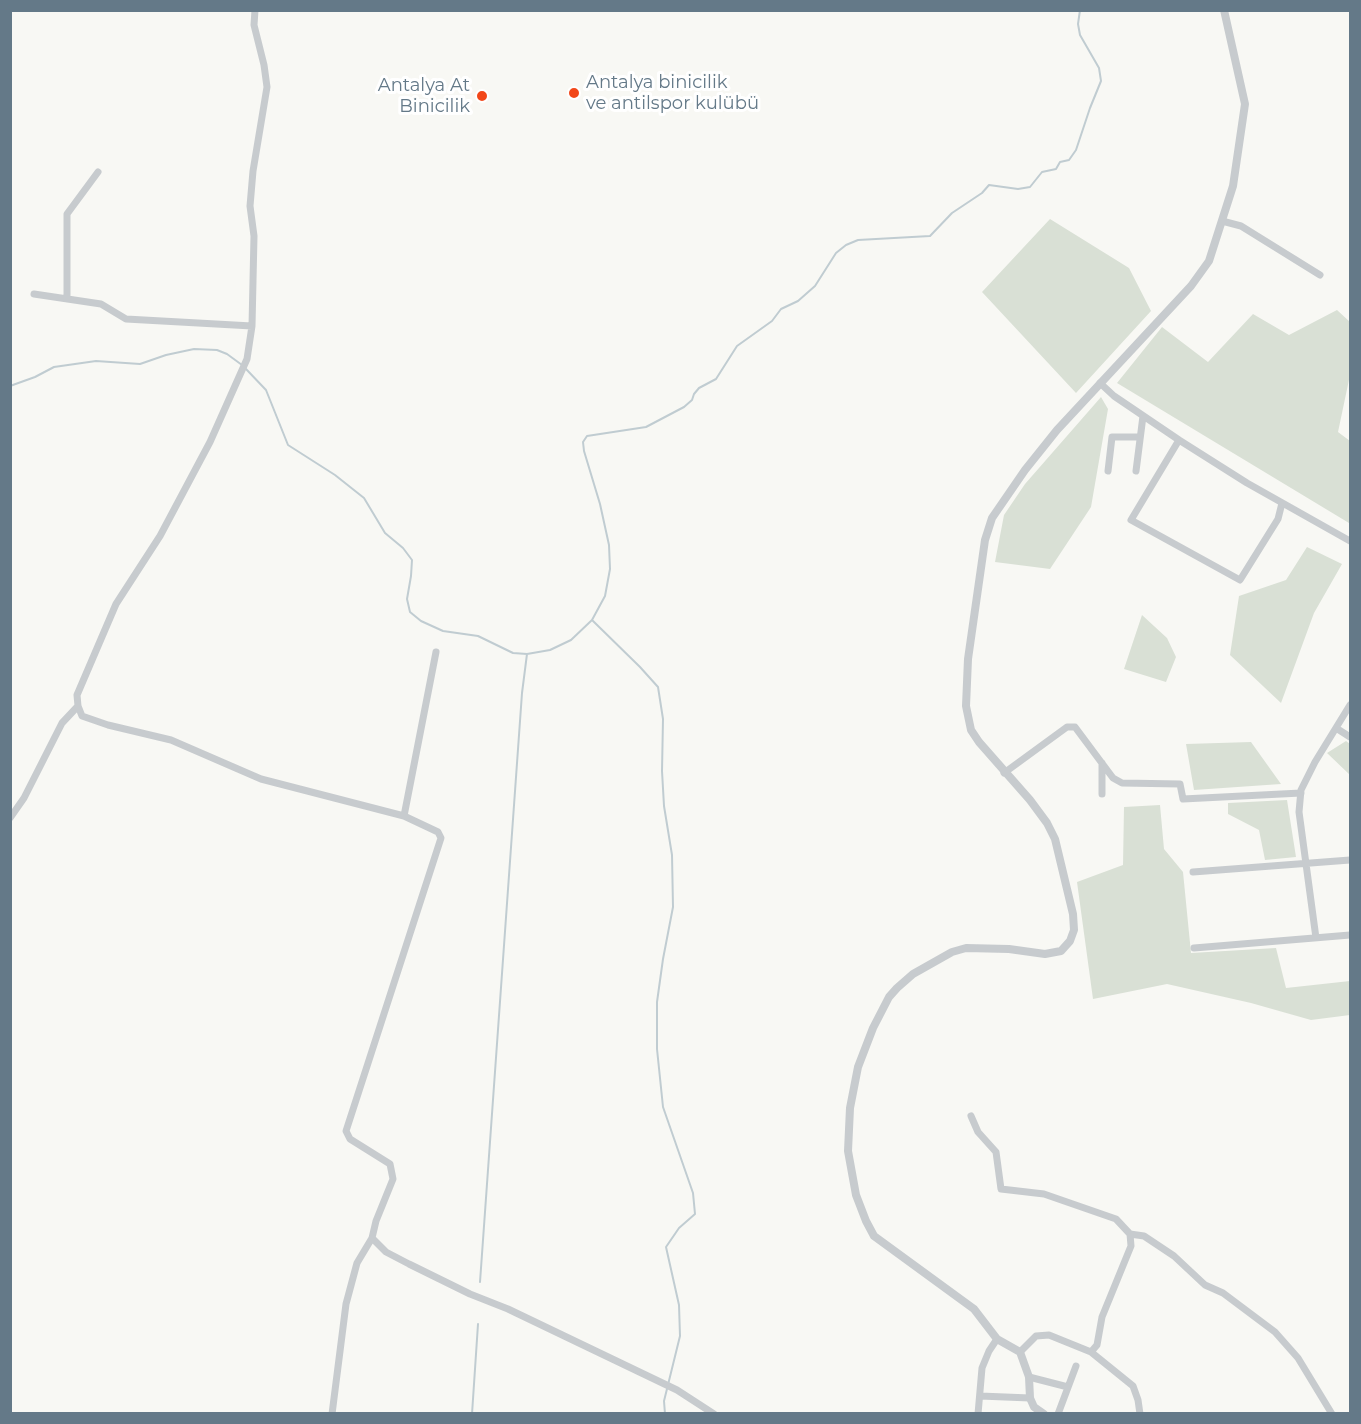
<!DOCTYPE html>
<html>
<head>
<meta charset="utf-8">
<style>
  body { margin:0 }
  #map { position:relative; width:1361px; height:1424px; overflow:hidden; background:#f8f8f4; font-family:Montserrat,sans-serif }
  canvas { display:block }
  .frame { position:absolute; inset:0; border:12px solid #647988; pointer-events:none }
</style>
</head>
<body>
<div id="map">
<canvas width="1361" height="1424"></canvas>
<div class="frame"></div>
</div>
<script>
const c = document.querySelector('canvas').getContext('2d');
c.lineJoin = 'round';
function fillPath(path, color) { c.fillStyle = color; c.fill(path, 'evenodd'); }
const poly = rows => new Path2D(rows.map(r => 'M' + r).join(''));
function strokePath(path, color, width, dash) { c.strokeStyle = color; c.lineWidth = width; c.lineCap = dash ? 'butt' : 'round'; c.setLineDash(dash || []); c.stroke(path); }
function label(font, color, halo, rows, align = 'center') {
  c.font = font + ' Montserrat,sans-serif'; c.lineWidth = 6; c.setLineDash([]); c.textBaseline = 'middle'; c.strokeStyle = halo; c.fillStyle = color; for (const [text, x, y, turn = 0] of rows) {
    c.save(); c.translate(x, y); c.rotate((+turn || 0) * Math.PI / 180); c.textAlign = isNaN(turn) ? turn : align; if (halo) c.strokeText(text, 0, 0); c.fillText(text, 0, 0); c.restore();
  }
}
fillPath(poly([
  [1050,219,1129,268,1151,311,1076,393,982,292],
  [1337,310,1350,322,1350,375,1338,432,1350,441,1350,520,1349,523,1117,383,1162,327,1208,362,1253,314,1289,335],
  [1101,397,1108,409,1091,507,1050,569,995,562,1004,515,1025,484],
  [1307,547,1342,564,1314,613,1281,703,1230,655,1239,596,1286,580],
  [1142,615,1167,638,1176,657,1166,682,1124,669],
  [1346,741,1350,744,1350,775,1327,753],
  [1251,742,1281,784,1194,790,1186,744],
  [1287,800,1296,857,1265,860,1259,830,1228,814,1228,803],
  [1160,805,1164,849,1183,872,1191,953,1276,948,1286,988,1350,981,1350,1015,1311,1020,1251,1003,1167,984,1093,999,1077,882,1123,865,1124,807]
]), '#d9e0d5');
strokePath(poly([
  [246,369,266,390,288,445,335,475,364,498,385,533,403,548,412,560,411,576,407,599,410,612,421,621,443,631,478,636,513,653,527,654,550,650,571,640,592,620,605,596,610,569,609,545,600,504,584,451,583,442,587,436,646,427,684,407,692,400,694,394,699,388,716,379,737,346,772,321,781,309,798,301,815,286,836,253,846,245,858,240,930,236,952,213,982,193,989,185,1018,189,1030,187,1042,172,1056,169,1060,162,1069,160,1076,150,1090,108,1101,81,1099,68,1080,35,1078,24,1080,10],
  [10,386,35,377,54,367,96,361,140,364,166,355,194,349,217,350,227,354,242,365],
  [592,620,640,667,658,687,663,719,662,771,664,806,672,855,673,907,663,959,657,1002,657,1049,663,1107,693,1193,695,1214,679,1228,666,1247,679,1305,680,1336,664,1401,665,1414],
  [480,1282,522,693,527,654],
  [472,1414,478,1324]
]), '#c0ccd1', 2);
strokePath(poly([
  [255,10,254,25,264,65,267,87,253,171,250,206,254,236,252,326,247,359,210,442,160,536,116,604,77,695,78,706,82,716,108,725,171,740,261,779,404,816,438,832,441,838,346,1131,350,1139,390,1164,393,1179,376,1221,372,1238,386,1252,409,1264,470,1294,508,1309,677,1390,714,1414],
  [1222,221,1241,226,1320,275],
  [34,294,101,304,126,319,252,326],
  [67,299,67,214,98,172],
  [1100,383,1114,396,1179,440,1247,483,1350,541],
  [1179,440,1131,520,1240,580,1278,519,1282,503],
  [1108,471,1112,437,1140,437],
  [1136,471,1143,416],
  [1336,728,1350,737],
  [1004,773,1067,727,1075,727,1113,778,1122,783,1180,784,1183,799,1301,793],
  [1102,794,1102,763],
  [404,816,436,652],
  [10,818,24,798,62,723,78,706],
  [1193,872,1350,860],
  [1316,938,1299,812,1301,790,1315,762,1350,705],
  [1194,948,1350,935],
  [971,1116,978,1132,996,1152,1001,1189,1044,1194,1116,1219,1130,1234,1131,1246,1102,1317,1097,1345,1091,1352,1049,1335,1036,1336,1020,1352],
  [1130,1234,1144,1236,1174,1256,1205,1285,1223,1293,1275,1332,1298,1358,1332,1414],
  [1091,1352,1133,1386,1138,1400,1140,1414],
  [1029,1377,1068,1387],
  [980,1396,1030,1398],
  [332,1414,346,1304,357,1263,372,1238],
  [978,1414,982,1368,989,1351,997,1339],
  [1058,1414,1076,1366]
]), '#c7cbce', 7);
strokePath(poly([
  [1044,1414,1034,1407,1030,1398,1029,1377,1020,1352,997,1339,974,1309,874,1236,866,1221,856,1195,848,1151,850,1108,858,1067,873,1028,889,997,897,988,913,974,952,952,966,948,1009,949,1045,954,1061,951,1070,941,1074,930,1073,914,1055,839,1047,823,1030,800,979,742,971,730,966,706,968,659,985,540,992,518,1025,470,1057,430,1191,286,1209,261,1233,186,1245,104,1224,10]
]), '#c7cbce', 8);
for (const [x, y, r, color] of [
  [574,93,6,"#f24719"],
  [482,96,6,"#f24719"]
]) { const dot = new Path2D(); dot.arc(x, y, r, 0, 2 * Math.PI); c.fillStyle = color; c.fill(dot); strokePath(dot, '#fff', 2); }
label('18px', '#647988', '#fff', [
  ["Antalya binicilik",586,83],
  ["ve antilspor kulübü",586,104],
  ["Antalya At",470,86,"right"],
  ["Binicilik",470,107,"right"]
], 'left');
</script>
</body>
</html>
